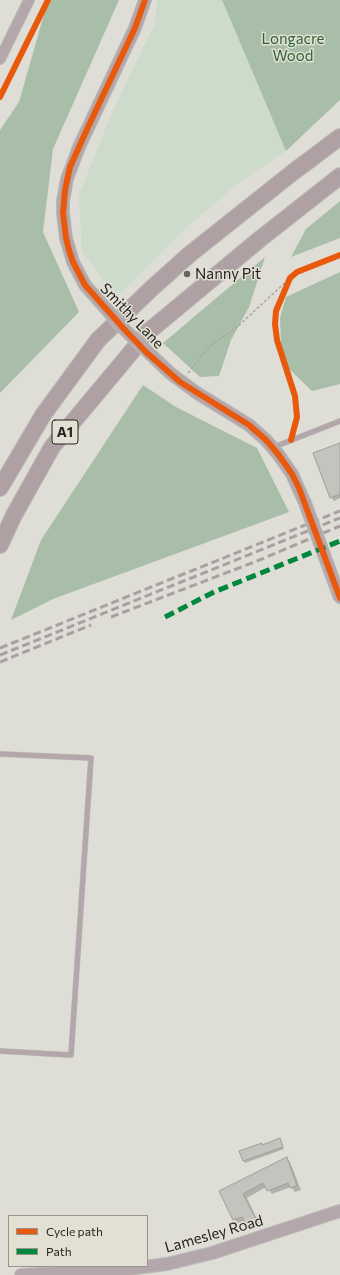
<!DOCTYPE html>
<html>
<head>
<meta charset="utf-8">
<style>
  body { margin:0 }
  #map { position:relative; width:340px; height:1275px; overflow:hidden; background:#deddd6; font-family:Commissioner,sans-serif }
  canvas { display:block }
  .legend { position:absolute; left:8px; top:1215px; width:140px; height:52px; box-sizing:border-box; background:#e2dfd3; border:1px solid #96948b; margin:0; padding:5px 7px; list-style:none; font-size:12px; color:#25231f }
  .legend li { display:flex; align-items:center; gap:8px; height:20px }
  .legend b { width:20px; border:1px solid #96948b }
</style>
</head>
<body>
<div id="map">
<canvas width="340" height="1275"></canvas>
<ul class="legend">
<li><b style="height:5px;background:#e8590c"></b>Cycle path</li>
<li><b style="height:5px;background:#00873e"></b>Path</li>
</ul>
</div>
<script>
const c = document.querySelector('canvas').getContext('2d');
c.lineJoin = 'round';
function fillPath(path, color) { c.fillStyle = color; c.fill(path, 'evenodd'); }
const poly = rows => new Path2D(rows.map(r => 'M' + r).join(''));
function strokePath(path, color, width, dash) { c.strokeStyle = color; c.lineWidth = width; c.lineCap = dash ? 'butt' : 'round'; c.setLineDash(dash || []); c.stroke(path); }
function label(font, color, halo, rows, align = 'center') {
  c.font = font + ' Commissioner,sans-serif'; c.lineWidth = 3; c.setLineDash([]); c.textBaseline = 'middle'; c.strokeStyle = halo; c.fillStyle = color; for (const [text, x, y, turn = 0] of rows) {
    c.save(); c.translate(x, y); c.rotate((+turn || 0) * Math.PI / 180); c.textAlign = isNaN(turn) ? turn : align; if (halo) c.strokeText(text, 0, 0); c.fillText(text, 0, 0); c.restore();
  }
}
fillPath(poly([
  [157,0,222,0,286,151,240,182,187,227,117,297,82,252,79,195,111,115,155,23]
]), '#cddbca');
fillPath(poly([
  [48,0,119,0,53,149,43,232,79,312,0,393,0,130,19,102],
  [222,0,340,0,340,100,286,151],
  [340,201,340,238,291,257,306,229],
  [265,257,249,307,231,340,219,376,200,377,163,343],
  [340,272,340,384,312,391,282,362,280,318,286,297],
  [143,385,176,407,257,448,289,512,53,599,11,620,41,540]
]), '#a9bea8');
fillPath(poly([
  [340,444,340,498,334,501,331,497],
  [279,1140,284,1149,245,1163,243,1160,261,1144,263,1146],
  [286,1158,290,1162,301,1190,295,1192,291,1187,272,1194,266,1187,247,1198,260,1225,252,1228,246,1220,238,1223,234,1219,220,1191]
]), '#0003');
const building = poly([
  [340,443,340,494,330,498,313,453,340,443],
  [280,1138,283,1147,243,1161,239,1151,262,1143,262,1145,280,1138],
  [287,1157,297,1186,290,1188,288,1183,267,1191,263,1183,243,1194,257,1221,247,1225,242,1217,233,1220,219,1191,287,1157]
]);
fillPath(building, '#c4c3be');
strokePath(building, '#a09f9a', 1);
const service = poly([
  [274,447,340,421],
  [0,754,91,758,71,1055,0,1051]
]);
const minor = poly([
  [0,59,29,0]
]);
const tertiary = poly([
  [85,285,73,262,66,238,63,213,63,201,67,179,79,147,135,28,145,0],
  [170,373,197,393,249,425,266,440,278,454,292,474,305,503],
  [21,1275,128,1269,167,1264,212,1253,340,1211]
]);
const trunk = poly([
  [0,488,43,415,98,340,151,289,190,254,292,173,340,137],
  [0,545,14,515,52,447,148,332,260,239,340,176]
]);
strokePath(service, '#bcbbb6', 6);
strokePath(minor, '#bcbbb6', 12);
strokePath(tertiary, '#bcbbb6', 14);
strokePath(trunk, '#bcbbb6', 18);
strokePath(poly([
  [188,373,211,345,235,329,290,278]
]), '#ada5a6', 1.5, [3, 2]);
strokePath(service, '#b4a7ac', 5);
strokePath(minor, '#b4a7ac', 10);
strokePath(tertiary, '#b4a7ac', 12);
strokePath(trunk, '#afa0a4', 16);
strokePath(poly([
  [111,617,257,561,340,526],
  [0,648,340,511],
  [0,655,340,518],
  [0,662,91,625]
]), '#a8a0a1', 3, [8, 4]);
const tertiaryBridge = poly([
  [85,285,124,329,170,373],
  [305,503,340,598]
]);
strokePath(tertiaryBridge, '#bcbbb6', 14, []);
strokePath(tertiaryBridge, '#b4a7ac', 12);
strokePath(poly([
  [165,617,214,592,340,541]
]), '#00873e', 5, [10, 5]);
strokePath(poly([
  [145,0,135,28,89,125,70,167,65,190,63,213,66,238,69,250,73,262,85,285,124,329,146,352,180,382,249,425,266,440,278,454,292,474,299,488,340,598],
  [0,97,48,0],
  [291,440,297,417,295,396,277,340,275,324,276,311,290,278,297,272,340,255]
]), '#e8590c', 6);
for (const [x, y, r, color] of [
  [187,274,4,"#66645f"]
]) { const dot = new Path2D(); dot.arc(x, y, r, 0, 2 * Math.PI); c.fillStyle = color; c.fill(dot); strokePath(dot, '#e2dfd3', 1.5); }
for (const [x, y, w] of [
  [65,432,26]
]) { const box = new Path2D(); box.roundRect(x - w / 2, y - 12, w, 24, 3); c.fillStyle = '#e2dfd3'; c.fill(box); strokePath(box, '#25231f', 1); }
label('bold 14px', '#25231f', null, [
  ["A1",65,432]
]);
label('15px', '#2a6434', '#e2dfd3', [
  ["Longacre",293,39],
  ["Wood",293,56]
]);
label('15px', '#25231f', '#e2dfd3', [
  ["Nanny Pit",195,274]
], 'left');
label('15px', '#25231f', '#e2dfd3', [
  ["Smithy Lane",132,316,46],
  ["Lamesley Road",214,1234,-16]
]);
</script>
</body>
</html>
